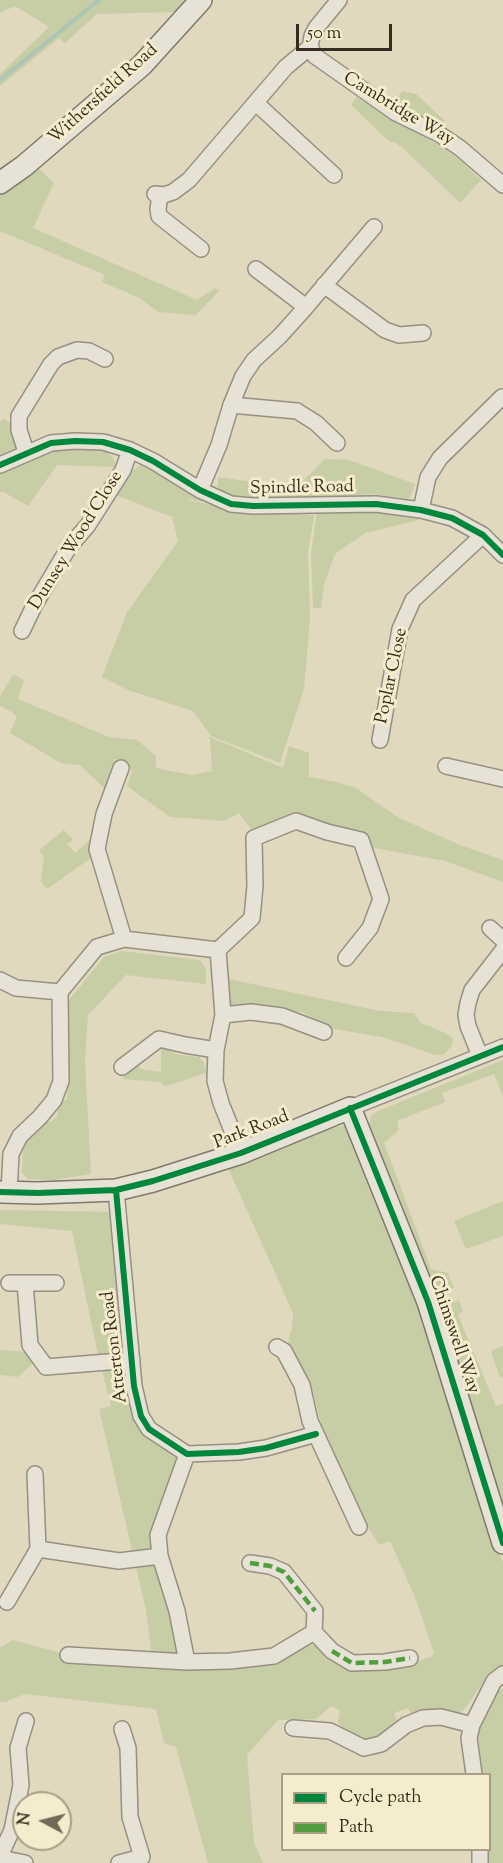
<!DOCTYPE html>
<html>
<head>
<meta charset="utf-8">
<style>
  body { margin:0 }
  #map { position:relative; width:503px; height:1863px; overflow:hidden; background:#e0d9be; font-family:"Sorts Mill Goudy",serif }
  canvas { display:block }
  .legend { position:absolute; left:281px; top:1773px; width:210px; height:78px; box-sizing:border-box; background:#f4eccc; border:2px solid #a89f86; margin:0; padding:8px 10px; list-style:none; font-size:18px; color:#352b1e }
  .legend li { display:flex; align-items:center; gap:12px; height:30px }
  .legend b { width:30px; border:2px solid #a89f86 }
  .north { position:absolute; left:12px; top:1791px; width:60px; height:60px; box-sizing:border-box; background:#f4eccc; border:2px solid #a89f86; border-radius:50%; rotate:277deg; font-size:16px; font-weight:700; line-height:24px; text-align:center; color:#352b1e }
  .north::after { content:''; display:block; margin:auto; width:21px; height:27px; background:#716856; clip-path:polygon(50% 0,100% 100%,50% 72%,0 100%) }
  .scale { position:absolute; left:296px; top:24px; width:96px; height:27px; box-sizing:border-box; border:3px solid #352b1e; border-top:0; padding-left:8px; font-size:18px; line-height:21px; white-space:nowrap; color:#352b1e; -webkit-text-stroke:4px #f4eccc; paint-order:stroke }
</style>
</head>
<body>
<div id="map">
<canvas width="503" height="1863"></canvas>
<ul class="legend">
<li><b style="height:8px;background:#00873e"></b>Cycle path</li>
<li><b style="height:8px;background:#519d3f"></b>Path</li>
</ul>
<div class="north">N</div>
<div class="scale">50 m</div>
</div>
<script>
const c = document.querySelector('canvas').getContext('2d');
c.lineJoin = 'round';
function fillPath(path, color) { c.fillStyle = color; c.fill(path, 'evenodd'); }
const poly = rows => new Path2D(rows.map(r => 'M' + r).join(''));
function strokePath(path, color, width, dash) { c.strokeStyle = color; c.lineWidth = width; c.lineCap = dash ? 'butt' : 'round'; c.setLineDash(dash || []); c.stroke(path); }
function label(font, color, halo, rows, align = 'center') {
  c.font = font + ' "Sorts Mill Goudy",serif'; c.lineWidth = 6; c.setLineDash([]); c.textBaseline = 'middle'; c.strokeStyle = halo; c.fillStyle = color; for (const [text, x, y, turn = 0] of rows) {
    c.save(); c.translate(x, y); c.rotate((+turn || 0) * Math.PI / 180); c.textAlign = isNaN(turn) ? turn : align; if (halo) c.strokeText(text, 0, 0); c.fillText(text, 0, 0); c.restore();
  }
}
fillPath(poly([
  [0,0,184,0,175,12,97,14,65,43,59,38,0,86,0,74,49,27,15,6,0,13],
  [402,91,416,94,445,121,437,127,392,105],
  [356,97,422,134,460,160,481,180,460,203,403,148,394,142,390,142,351,105],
  [39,169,54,183,33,228,197,300,215,288,219,291,196,315,158,312,140,298,102,282,105,275,0,231,0,194],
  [3,418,12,424,16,441,15,449,0,459,0,422],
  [56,448,83,448,106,452,113,457,116,467,57,465,28,506,2,491,0,493,0,469],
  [325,459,349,460,415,484,409,499,374,494,281,500,246,498,228,496,218,488,218,477,287,487,303,481],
  [141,465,152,468,192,494,203,499,202,502,188,499,191,501,248,511,314,515,308,553,310,618,304,689,280,763,211,736,193,711,128,690,102,677,127,612,178,541,172,517,116,495,126,474,132,475,129,473],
  [381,510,416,514,419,520,365,533,335,554,324,584,321,608,313,608,311,553,317,512],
  [13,674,24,680,18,699,109,737,137,740,156,756,156,768,192,775,212,771,210,737,283,768,289,746,309,753,309,777,337,782,356,788,399,818,460,845,503,860,503,882,445,861,369,847,320,824,262,827,251,829,239,813,224,821,170,817,127,786,132,772,129,765,124,760,114,759,112,773,105,789,80,765,61,763,10,733,17,717,12,712,0,706,0,697],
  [64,830,73,840,67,844,75,853,91,839,94,842,91,858,47,889,41,881,44,857,39,850],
  [122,951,200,960,206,969,206,984,126,975,88,1015,85,1062,91,1174,53,1180,28,1179,22,1173,23,1151,26,1137,37,1125,50,1122,57,1117,58,1106,62,1101,67,1100,69,1000,104,957],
  [224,978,380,1011,414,1013,421,1023,443,1032,453,1038,452,1046,443,1055,435,1055,386,1038,335,1029,302,1012,243,1009,229,1006],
  [165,1046,175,1054,199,1057,204,1062,206,1073,167,1086,162,1085,161,1082,123,1079,123,1076,138,1066,144,1070,161,1072,161,1047],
  [503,1060,503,1097,494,1074,442,1093,445,1102,397,1121,399,1130,384,1143,431,1269,448,1273,454,1288,441,1292,428,1284,368,1129,371,1116,376,1112],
  [345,1126,354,1135,408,1264,496,1546,503,1562,503,1666,489,1674,466,1707,459,1714,412,1715,408,1708,394,1713,398,1725,390,1728,387,1728,383,1736,367,1740,359,1740,341,1727,338,1722,340,1710,331,1706,316,1719,278,1720,247,1755,254,1843,263,1863,208,1863,176,1747,164,1743,156,1709,25,1694,5,1702,0,1702,0,1648,13,1640,68,1655,187,1667,235,1669,235,1665,309,1643,355,1669,414,1663,432,1656,434,1653,415,1597,390,1541,379,1545,367,1525,324,1436,313,1391,287,1347,292,1327,293,1313,228,1168,330,1128],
  [503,1201,503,1236,466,1249,454,1221],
  [0,1210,113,1212,127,1387,131,1407,137,1422,145,1432,178,1458,168,1492,158,1513,150,1548,154,1562,164,1581,178,1650,173,1656,152,1657,146,1610,99,1409,111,1406,97,1350,72,1231,0,1224],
  [459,1300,463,1311,458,1315,496,1406,503,1404,503,1511,442,1318,448,1304],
  [503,1346,503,1377,500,1378,491,1351],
  [0,1350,32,1352,37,1359,18,1377,0,1375],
  [503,1688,503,1863,489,1863,490,1774,483,1774,479,1743,479,1724,495,1695]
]), '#c7cda5');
strokePath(poly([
  [0,80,99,0]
]), '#aec5b4', 4);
const street = poly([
  [339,0,316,28,312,36,310,47,315,56,396,113,439,134,460,148,503,185],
  [256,103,334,175],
  [155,194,164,195,173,192,189,180,286,67,310,47],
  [160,195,158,209,159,216,201,249],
  [256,269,306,307],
  [324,285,385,330,399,335,423,333],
  [231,405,297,411,316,423,337,443],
  [26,452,19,430,19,416,51,364,58,357,77,350,89,351,105,359],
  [0,465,51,443,75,441,103,442,130,450,153,461,200,490,231,504,253,506,376,504,421,510,452,518,483,535,503,555],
  [200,490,219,445,231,405,243,376,254,360,280,336,306,307,374,227],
  [421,510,428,477,440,458,502,397],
  [22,631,34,606,69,547,88,525,123,470,130,450],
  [380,740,400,629,413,600,483,535],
  [446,766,503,779],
  [121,768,104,814,97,849,124,939],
  [490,928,503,940],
  [218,950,252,918,255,886,254,838,296,821,327,832,361,840,381,899,370,928,346,958],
  [0,980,16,988,60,992,61,1081,54,1100,40,1117,20,1136,11,1154,9,1192],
  [60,992,97,947,124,939,218,950,223,1015,216,1050,215,1081,221,1103,241,1153],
  [223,1015,251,1012,282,1016,324,1032],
  [480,1056,468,1026,466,1015,468,1003,472,990,503,950],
  [122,1067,159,1039,185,1045,216,1050],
  [350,1108,503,1047],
  [116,1190,134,1386,141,1416,149,1429,187,1454,239,1452,266,1448,316,1434],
  [9,1283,56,1283],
  [25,1283,30,1345,46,1367,132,1360],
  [277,1347,284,1351,302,1385,310,1421,359,1527],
  [187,1454,158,1535,160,1556,177,1611,187,1662,230,1661,274,1656,314,1632],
  [35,1474,38,1549],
  [250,1563,270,1566,284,1572,315,1611,314,1632,332,1651,352,1663,385,1662,410,1658],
  [7,1602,38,1549,119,1561,160,1556],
  [68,1655,187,1662],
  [293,1728,330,1731,364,1748,381,1744,406,1725,423,1718,441,1717,472,1725],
  [474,1774,469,1738,472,1725,494,1681,503,1674],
  [0,1856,12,1830,21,1785,18,1748,26,1721],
  [0,1858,25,1863],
  [119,1863,142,1857,130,1817,128,1748,122,1729],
  [480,1863,480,1850]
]);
const secondary = poly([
  [0,183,24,166,142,65,201,0],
  [0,1192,38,1193,116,1190,153,1181,241,1153,350,1108,428,1302,503,1543]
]);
strokePath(street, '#959080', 18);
strokePath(secondary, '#7e796a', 24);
strokePath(street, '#e6e2d5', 15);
strokePath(secondary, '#e6e2d5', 21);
strokePath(poly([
  [250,1563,270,1566,284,1572,315,1611],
  [332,1651,352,1663,385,1662,410,1658]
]), '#519d3f', 4.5, [9, 4.5]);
strokePath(poly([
  [0,465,51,443,75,441,103,442,130,450,153,461,200,490,231,504,253,506,376,504,421,510,452,518,483,535,503,555],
  [350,1108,428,1302,503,1543],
  [116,1190,134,1386,141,1416,149,1429,187,1454,239,1452,266,1448,316,1434],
  [0,1192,38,1193,116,1190,153,1181,241,1153,503,1047]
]), '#00873e', 6);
label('18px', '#352b1e', '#f4eccc', [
  ["Withersfield Road",104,95,-42],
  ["Cambridge Way",398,110,31],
  ["Spindle Road",302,489,-1],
  ["Dunsey Wood Close",77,541,-58],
  ["Poplar Close",393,676,-78],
  ["Park Road",252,1131,-21],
  ["Chimswell Way",453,1335,71],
  ["Atterton Road",116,1347,-97]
]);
</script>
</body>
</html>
